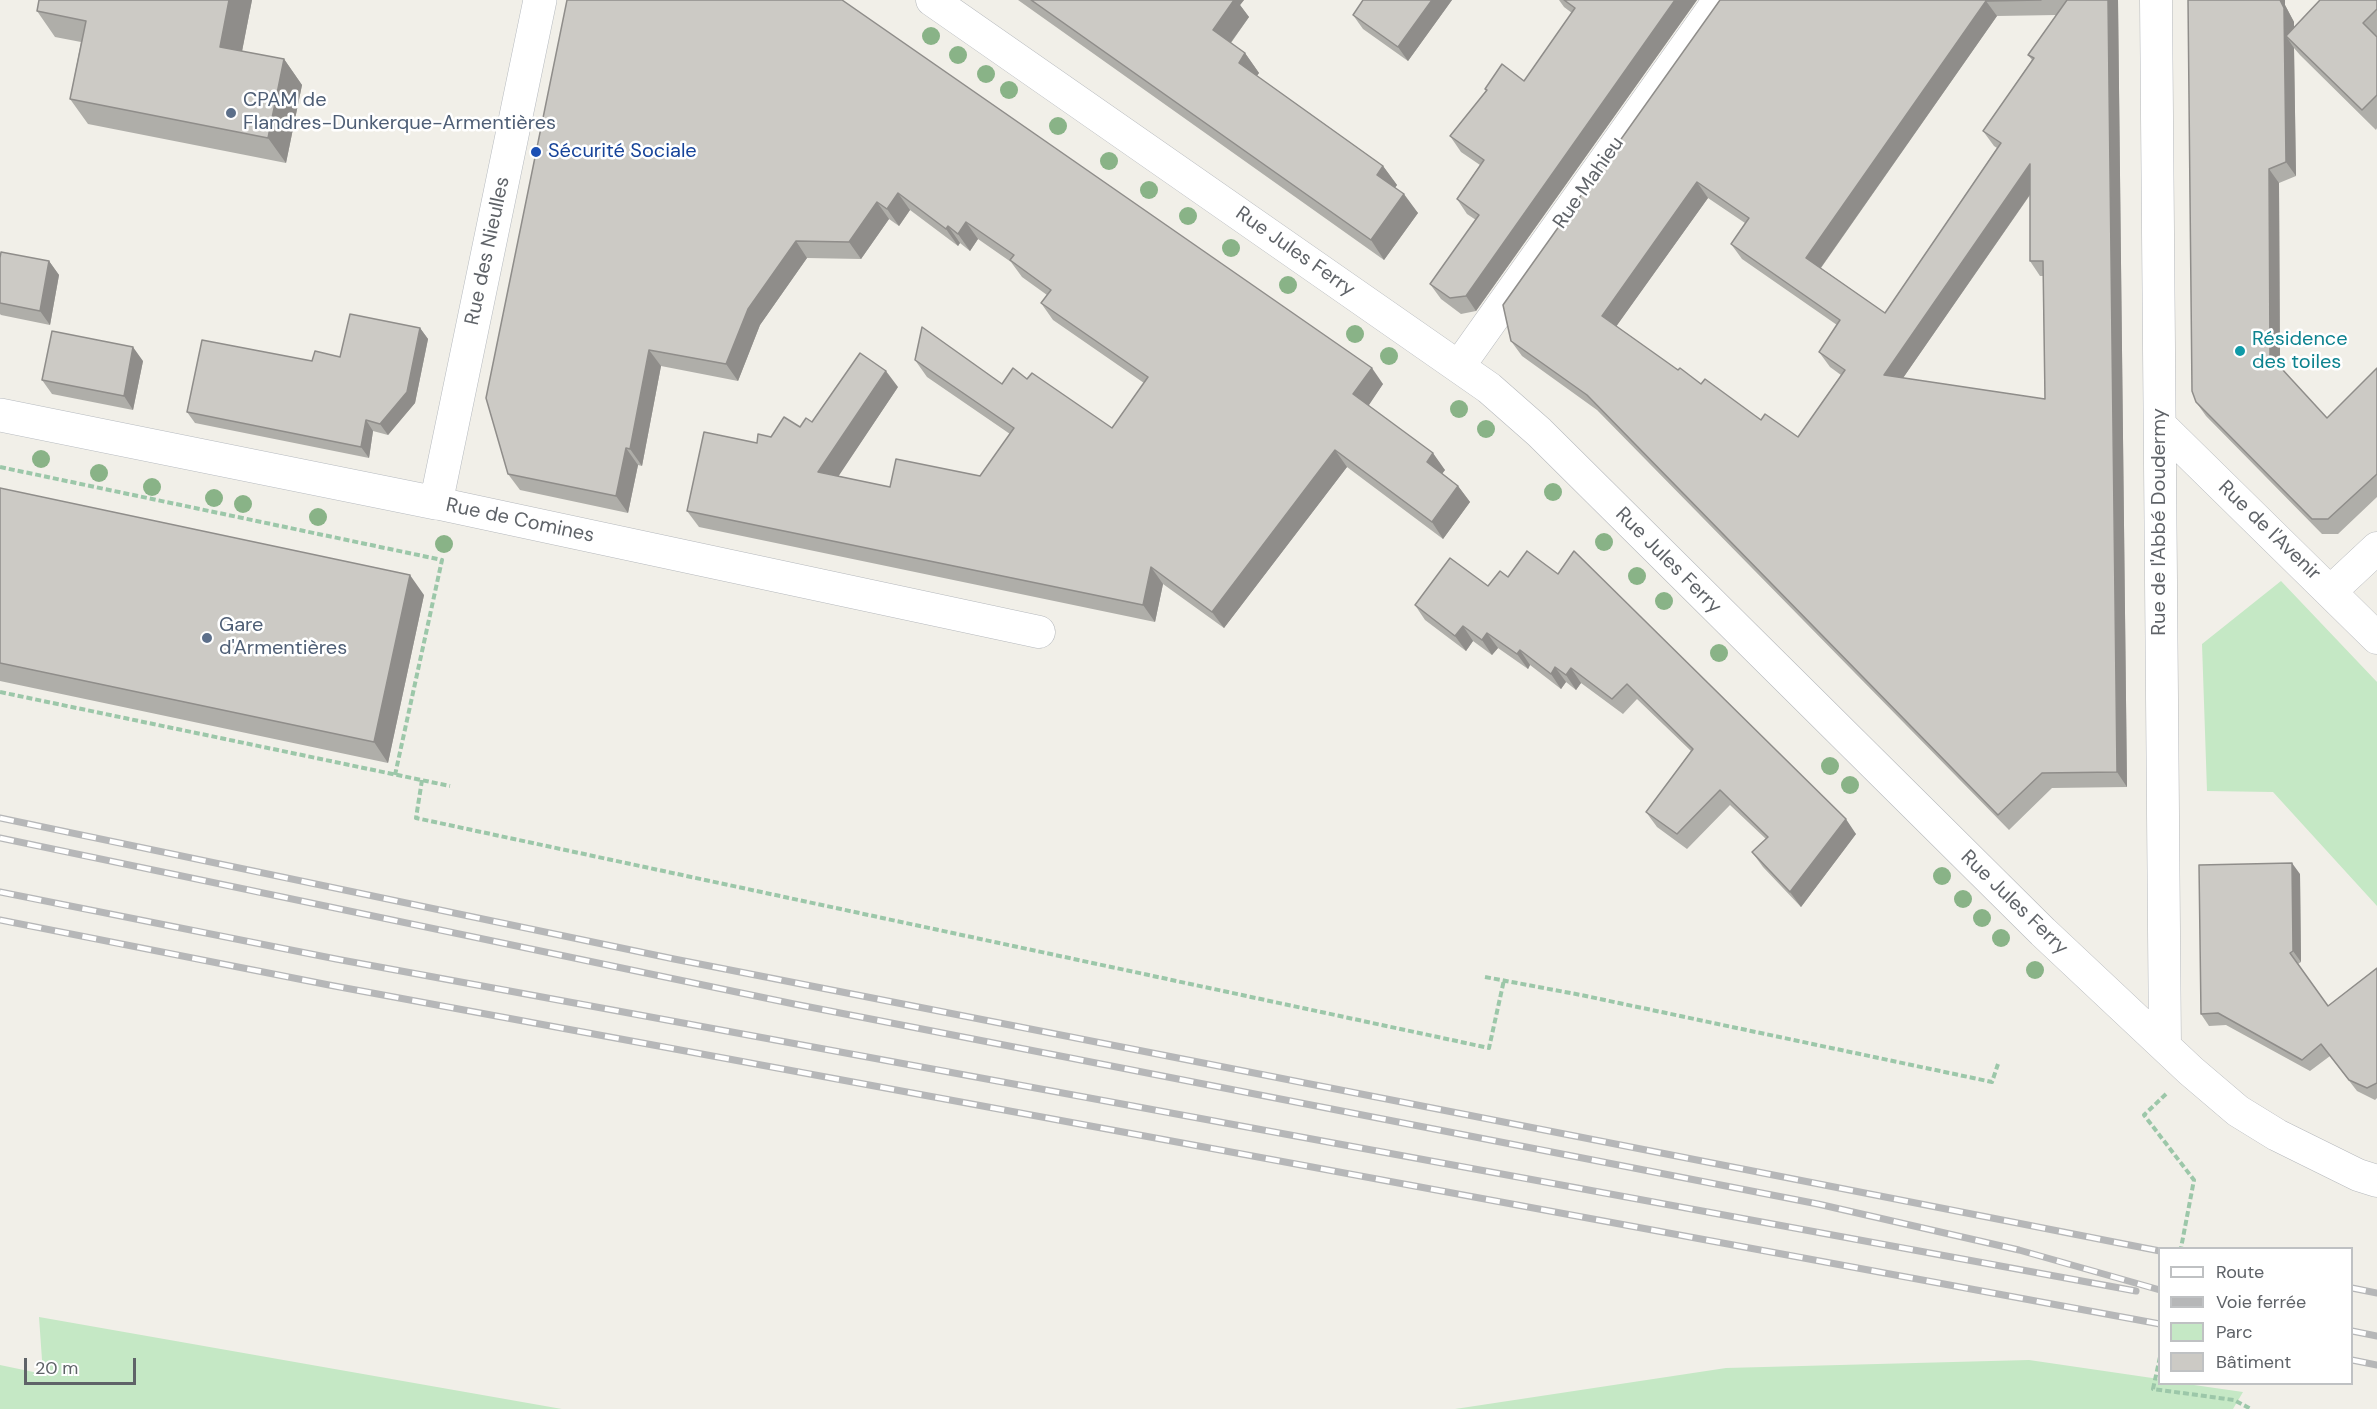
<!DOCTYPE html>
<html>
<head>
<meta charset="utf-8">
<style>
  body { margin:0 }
  #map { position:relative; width:2377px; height:1409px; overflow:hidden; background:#f1efe8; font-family:"DM Sans",sans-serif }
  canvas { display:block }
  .legend { position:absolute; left:2158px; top:1247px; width:195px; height:138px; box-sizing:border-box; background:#fff; border:2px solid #bfc1c3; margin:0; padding:8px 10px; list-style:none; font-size:18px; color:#5f6368 }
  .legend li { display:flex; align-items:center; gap:12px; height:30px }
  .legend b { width:30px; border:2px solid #bfc1c3 }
  .scale { position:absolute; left:24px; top:1358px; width:112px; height:27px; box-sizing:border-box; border:3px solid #5f6368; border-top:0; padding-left:8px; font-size:18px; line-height:21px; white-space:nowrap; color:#5f6368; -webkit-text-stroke:4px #fff; paint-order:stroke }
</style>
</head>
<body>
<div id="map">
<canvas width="2377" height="1409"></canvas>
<ul class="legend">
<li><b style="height:8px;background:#fff"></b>Route</li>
<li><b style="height:8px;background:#b6b7b8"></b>Voie ferrée</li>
<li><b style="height:16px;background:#c5e8c5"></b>Parc</li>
<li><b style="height:16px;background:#cccac5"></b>Bâtiment</li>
</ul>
<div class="scale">20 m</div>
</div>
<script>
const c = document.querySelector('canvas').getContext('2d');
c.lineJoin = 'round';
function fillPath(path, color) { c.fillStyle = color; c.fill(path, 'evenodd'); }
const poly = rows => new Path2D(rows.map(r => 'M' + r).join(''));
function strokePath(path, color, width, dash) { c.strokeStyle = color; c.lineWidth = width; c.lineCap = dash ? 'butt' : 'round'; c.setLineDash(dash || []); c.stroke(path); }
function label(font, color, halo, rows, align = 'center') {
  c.font = font + ' "DM Sans",sans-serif'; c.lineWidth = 5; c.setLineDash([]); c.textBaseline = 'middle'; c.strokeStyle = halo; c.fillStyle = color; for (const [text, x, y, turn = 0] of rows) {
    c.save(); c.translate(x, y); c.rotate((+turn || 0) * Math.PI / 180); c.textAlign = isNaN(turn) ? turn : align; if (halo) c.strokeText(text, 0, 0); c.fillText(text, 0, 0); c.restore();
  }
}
fillPath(poly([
  [2281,581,2377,682,2377,906,2273,792,2207,791,2202,644],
  [39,1317,562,1409,0,1409,0,1365,43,1374],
  [2029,1360,2159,1379,2160,1384,2187,1384,2243,1392,2233,1409,1455,1409,1726,1368]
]), '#c5e8c5');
const street = poly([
  [932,0,1489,388,1539,432,2043,932,2191,1071,2238,1111,2277,1135,2358,1175,2377,1181],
  [2156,0,2165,1045],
  [1459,366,1719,0],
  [2160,425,2377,638],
  [436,503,1039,632],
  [2331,591,2377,548]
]);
const secondary = poly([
  [0,415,436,503,540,0]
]);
strokePath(street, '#b5b8bc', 33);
strokePath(secondary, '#b6babf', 34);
strokePath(poly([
  [0,467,442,560,395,775],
  [0,692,450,786],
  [422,780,416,818,1489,1048,1504,980],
  [1485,977,1581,995,1992,1082,1998,1064],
  [2166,1094,2144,1115,2194,1180,2181,1248],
  [2160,1357,2153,1389,2234,1400,2251,1409]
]), '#9cc7a9', 4, [6, 3]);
strokePath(street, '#fff', 32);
strokePath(secondary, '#fff', 33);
const rail = poly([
  [0,818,674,959,2160,1251],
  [0,838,794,1004,1818,1204,2019,1250,2160,1290],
  [0,892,336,959,2136,1291],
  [0,920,329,985,2160,1324],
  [2352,1288,2377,1293],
  [2352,1331,2377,1336],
  [2352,1360,2377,1365]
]);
strokePath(rail, '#b6b7b8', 7);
strokePath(rail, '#fff', 4.5, [14]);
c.fillStyle = '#89b387';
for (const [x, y] of [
  [931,36],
  [958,55],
  [986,74],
  [1009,90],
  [1058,126],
  [1109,161],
  [1149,190],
  [1188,216],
  [1231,248],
  [1288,285],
  [1355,334],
  [1389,356],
  [1459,409],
  [1486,429],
  [41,459],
  [99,473],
  [152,487],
  [1553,492],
  [214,498],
  [243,504],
  [318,517],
  [1604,542],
  [444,544],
  [1637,576],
  [1664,601],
  [1719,653],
  [1830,766],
  [1850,785],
  [1942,876],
  [1963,899],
  [1982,918],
  [2001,938],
  [2035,970]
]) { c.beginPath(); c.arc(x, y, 9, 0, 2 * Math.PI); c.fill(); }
fillPath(poly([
  [39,0,252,0,242,51,284,59,302,85,286,163,88,124,70,99,81,42,55,37,37,11],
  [567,0,1383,384,1368,405,1445,470,1442,473,1458,486,1470,502,1443,539,1347,467,1224,628,1163,584,1155,622,699,527,687,511,757,443,800,427,898,387,838,476,890,487,980,476,1010,434,927,377,915,360,1002,384,1027,379,1112,428,1144,383,1053,320,1041,303,1047,295,1022,277,1011,262,978,239,970,251,960,243,958,246,910,210,899,226,889,219,861,259,807,258,760,325,738,381,661,366,642,466,638,465,628,513,520,490,508,474],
  [1018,0,1244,0,1240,5,1249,17,1231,43,1245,53,1259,73,1257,76,1383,166,1397,185,1395,188,1418,213,1384,260],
  [1363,0,1452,0,1408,61,1363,29,1353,15],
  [1559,0,1697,0,1476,311,1461,314,1441,299,1430,284,1476,220,1467,214,1457,199,1480,165,1461,152,1450,136,1486,91,1485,89,1524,81,1572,13,1564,7],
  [1720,0,2118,0,2127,787,2052,788,2009,830,1597,410,1522,356,1511,341],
  [2056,15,2028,55,2032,60,1983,131,1994,146,1997,148,1885,313,1821,268,1997,16],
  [2030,195,2030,261,2040,276,2043,276,2045,399,1903,378],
  [1708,198,1745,223,1731,244,1742,259,1837,325,1819,352,1830,367,1841,375,1798,437,1761,420,1678,370,1616,326],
  [2188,0,2285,0,2285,5,2294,22,2294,27,2377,0,2377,128,2376,130,2300,55,2294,48,2296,176,2279,183,2280,367,2327,418,2377,368,2377,497,2338,534,2322,534,2206,416,2196,402],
  [0,258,49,261,59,275,50,325,1,315,0,314],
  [420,328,428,339,415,403,388,435,373,431,369,458,195,423,187,412,312,361,340,357],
  [143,361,133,410,52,394,42,380],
  [0,488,424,595,388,763,0,681],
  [1488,586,1856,834,1801,907,1763,867,1752,852,1766,839,1730,805,1687,849,1657,827,1646,812,1691,751,1637,699,1623,714,1581,683,1576,690,1566,682,1561,689,1530,665,1528,669,1498,648,1492,655,1473,641,1466,651,1425,620,1415,605],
  [2300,874,2301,962,2298,964,2328,1006,2377,968,2377,1098,2375,1100,2357,1091,2330,1056,2310,1071,2226,1025,2209,1026,2201,1014]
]), '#afaea9');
fillPath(poly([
  [229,0,252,0,238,72,220,47],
  [1231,0,1244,0,1240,5,1249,17,1226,49,1213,30],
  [1432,0,1452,0,1408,61,1398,47],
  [1675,0,1697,0,1476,311,1466,296],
  [2108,0,2118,0,2127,787,2117,772],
  [2280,0,2285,0,2285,5,2294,22,2294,44,2286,36,2294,48,2296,176,2286,162],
  [1986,1,1997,16,1817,273,1806,258],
  [1245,53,1259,73,1252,82,1239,63],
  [284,59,302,85,286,163,268,138],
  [2030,164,2040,180,1894,391,1884,375],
  [1383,166,1397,185,1390,194,1377,175],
  [2269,169,2279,183,2280,371,2270,356],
  [1697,182,1708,198,1613,331,1602,316],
  [898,193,910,210,899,226,887,209],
  [1404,194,1418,213,1384,260,1371,240],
  [877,202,889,219,861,259,849,242],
  [966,222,978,239,970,251,958,234],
  [948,226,960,243,958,246,946,229],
  [796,241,807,258,760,325,738,381,726,364,748,309],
  [49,261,59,275,50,325,40,311],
  [420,328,428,339,415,403,388,435,380,424],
  [133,347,143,361,133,410,124,396],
  [649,350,661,366,642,466,630,449],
  [1372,368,1383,384,1365,411,1353,394],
  [886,371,898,387,830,489,818,472],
  [366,420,373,431,369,458,361,447],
  [626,448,638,465,628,513,616,496],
  [1335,450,1347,467,1224,628,1212,612],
  [1433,453,1445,470,1439,478,1427,462],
  [1458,486,1470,502,1443,539,1432,522],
  [1151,567,1163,584,1155,622,1143,605],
  [410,575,424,595,388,763,374,742],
  [1463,626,1473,641,1466,651,1455,636],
  [1487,633,1498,648,1492,655,1482,640],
  [1520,650,1530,665,1528,669,1517,654],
  [1555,667,1566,682,1561,689,1551,674],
  [1571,668,1581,683,1576,690,1566,675],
  [1846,819,1856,834,1801,907,1790,892],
  [2292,863,2300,874,2301,962,2293,951]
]), '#8f8d8a');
const building = poly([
  [39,0,229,0,220,47,284,59,268,138,70,99,86,21,37,11,39,0],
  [567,0,842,0,1372,368,1353,394,1433,453,1427,462,1458,486,1432,522,1335,450,1212,612,1151,567,1143,605,687,511,704,432,757,443,758,434,771,437,784,417,800,427,806,418,812,422,860,353,886,371,818,472,890,487,896,459,980,476,1014,428,915,360,922,327,1002,384,1013,368,1027,379,1032,373,1112,428,1148,377,1041,303,1051,290,1010,260,1014,255,966,222,958,234,948,226,946,229,898,193,887,209,877,202,849,242,796,241,748,309,726,364,649,350,630,449,626,448,616,496,508,474,486,398,567,0],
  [1031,0,1234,0,1213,30,1245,53,1239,63,1383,166,1377,175,1404,194,1371,240,1031,0],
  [1363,0,1432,0,1398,47,1353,15,1363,0],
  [1564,0,1675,0,1466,296,1450,298,1430,284,1479,215,1457,199,1484,160,1450,136,1487,90,1485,89,1502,64,1524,81,1575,8,1564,0],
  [1720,0,2041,0,1986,1,1806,258,1885,313,2001,143,1983,131,2034,58,2028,55,2067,0,2108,0,2117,772,2042,773,1998,815,1587,395,1511,341,1503,305,1720,0],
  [2030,164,2030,261,2043,261,2045,399,1884,375,2030,164],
  [1697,182,1749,218,1731,244,1840,320,1819,352,1845,370,1798,437,1765,414,1761,420,1705,379,1701,384,1680,368,1678,370,1602,316,1697,182],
  [2188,0,2280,0,2284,8,2286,162,2269,169,2270,356,2327,418,2377,368,2377,474,2328,519,2312,519,2196,402,2192,391,2188,0],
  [2320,0,2377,0,2377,9,2363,23,2377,37,2377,95,2362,110,2286,36,2320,0],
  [1,252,49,261,40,311,0,303,0,258,1,252],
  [350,314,420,328,407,392,380,424,366,420,361,447,187,412,202,340,312,361,315,351,340,357,350,314],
  [52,331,133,347,124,396,42,380,52,331],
  [0,488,410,575,374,742,0,663,0,488],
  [1527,551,1558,574,1574,551,1846,819,1790,892,1752,852,1768,837,1720,790,1677,834,1646,812,1693,749,1627,684,1612,699,1571,668,1566,675,1555,667,1551,674,1520,650,1517,654,1487,633,1482,640,1463,626,1455,636,1415,605,1450,558,1488,586,1500,571,1508,577,1527,551],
  [2292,863,2293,951,2290,953,2328,1006,2377,968,2377,1083,2367,1088,2349,1080,2321,1044,2302,1060,2218,1013,2201,1014,2199,865,2292,863]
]);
fillPath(building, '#cccac5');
strokePath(building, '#8f8d8a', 1.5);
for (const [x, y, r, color] of [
  [231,113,6,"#5c6f8a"],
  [536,152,6,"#1a4fb4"],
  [2240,351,6,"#0f9aa8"],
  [207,638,6,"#5c6f8a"]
]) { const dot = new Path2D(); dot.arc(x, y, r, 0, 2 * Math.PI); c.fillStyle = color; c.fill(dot); strokePath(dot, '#fff', 2); }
label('20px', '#4e5e75', '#fff', [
  ["CPAM de",243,101],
  ["Flandres-Dunkerque-Armentières",243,124],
  ["Gare",219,626],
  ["d'Armentières",219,649]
], 'left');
label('20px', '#164399', '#fff', [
  ["Sécurité Sociale",548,152]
], 'left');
label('20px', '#5f6368', '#fff', [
  ["Rue Mahieu",1589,183,-55],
  ["Rue des Nieulles",488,251,-78],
  ["Rue Jules Ferry",1295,252,35],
  ["Rue de Comines",520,521,12],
  ["Rue de l'Abbé Doudermy",2160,522,-90],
  ["Rue de l'Avenir",2269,531,44],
  ["Rue Jules Ferry",1668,561,45],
  ["Rue Jules Ferry",2014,903,44]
]);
label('20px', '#0d838f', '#fff', [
  ["Résidence",2252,340],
  ["des toiles",2252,363]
], 'left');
</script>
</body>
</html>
